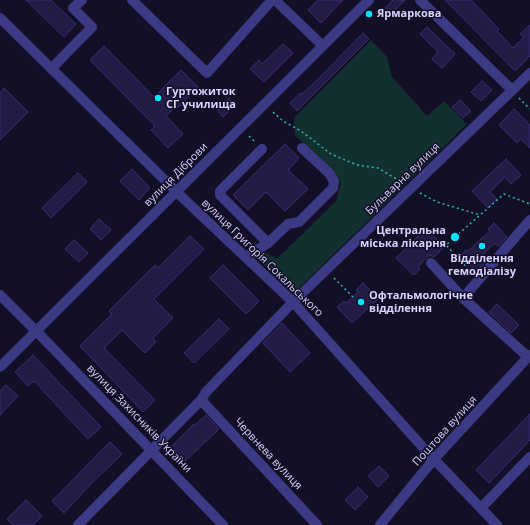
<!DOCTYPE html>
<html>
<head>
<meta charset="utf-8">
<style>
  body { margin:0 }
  canvas { display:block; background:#130f26 }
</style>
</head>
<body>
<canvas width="530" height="525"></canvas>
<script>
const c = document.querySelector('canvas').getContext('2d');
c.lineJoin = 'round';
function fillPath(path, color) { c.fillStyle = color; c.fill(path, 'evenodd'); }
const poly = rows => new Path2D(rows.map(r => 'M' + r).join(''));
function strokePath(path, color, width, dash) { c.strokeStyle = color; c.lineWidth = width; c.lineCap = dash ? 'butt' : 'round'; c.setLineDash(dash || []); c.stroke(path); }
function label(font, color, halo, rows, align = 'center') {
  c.font = font + ' "Open Sans",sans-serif'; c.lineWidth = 3; c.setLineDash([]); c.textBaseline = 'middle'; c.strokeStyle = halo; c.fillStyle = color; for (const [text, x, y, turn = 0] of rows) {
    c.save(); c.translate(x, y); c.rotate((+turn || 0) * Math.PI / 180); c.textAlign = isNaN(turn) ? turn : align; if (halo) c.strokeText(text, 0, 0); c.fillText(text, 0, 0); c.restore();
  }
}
fillPath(poly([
  [371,40,387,57,392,77,427,116,444,101,467,124,296,291,290,290,258,259,258,256,260,253,267,253,277,259,336,201,341,183,326,165,295,135,294,118]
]), '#12302f');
const building = poly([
  [26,0,51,0,76,24,64,37,26,0],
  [318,0,343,0,321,23,308,10,318,0],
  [393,0,405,0,391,14,385,8,393,0],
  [445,0,471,0,499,29,497,31,513,48,524,37,520,34,530,25,530,56,515,71,445,0],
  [427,27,455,54,442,68,432,59,438,52,420,34,427,27],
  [363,33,369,39,297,111,290,103,301,93,302,94,317,80,363,33],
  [283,44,293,53,264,82,250,69,259,60,262,64,283,44],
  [104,46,154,97,181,70,198,87,178,108,176,106,166,116,183,134,168,148,151,130,155,126,90,60,104,46],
  [482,81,492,90,481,101,471,92,482,81],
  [4,88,28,112,0,140,0,93,4,88],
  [229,98,235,105,223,117,217,110,229,98],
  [460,100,471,111,463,118,452,107,460,100],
  [514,109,530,125,530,148,521,139,517,143,499,125,514,109],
  [285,144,299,158,288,170,308,189,285,211,266,192,248,210,233,195,285,144],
  [506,159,521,175,511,184,505,177,490,192,497,199,488,208,472,191,506,159],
  [132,169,150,188,139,200,120,181,132,169],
  [78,173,87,182,51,218,42,208,78,173],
  [99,219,111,230,101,240,90,229,99,219],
  [494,223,507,237,498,247,495,243,481,256,486,261,477,272,461,255,466,250,468,251,490,231,488,229,494,223],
  [426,228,444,247,434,257,430,255,426,258,418,267,420,269,414,275,396,258,426,228],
  [190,236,204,249,154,299,173,318,153,338,156,342,145,353,122,330,104,348,155,400,143,412,80,346,112,314,109,311,155,265,158,268,190,236],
  [74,240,88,253,79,262,65,249,74,240],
  [223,265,259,301,246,314,210,278,223,265],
  [363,283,378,299,352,323,337,307,344,301,346,303,353,297,358,292,356,290,363,283],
  [497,304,519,325,511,333,489,312,497,304],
  [219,319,229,329,194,363,184,353,219,319],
  [282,323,310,353,290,372,263,343,282,323],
  [33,355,101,427,88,439,34,381,28,386,15,372,33,355],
  [6,385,18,396,0,415,0,391,6,385],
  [530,414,530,440,489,483,476,470,530,414],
  [206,415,219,429,185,461,171,447,194,424,195,425,206,415],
  [110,442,122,454,89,486,64,513,52,501,110,442],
  [379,466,389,476,378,487,368,476,379,466],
  [358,487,368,497,355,510,345,500,358,487],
  [26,500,42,516,33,525,13,525,7,519,26,500]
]);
fillPath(building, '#241b47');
strokePath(building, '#3b2d73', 1);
strokePath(poly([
  [519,98,530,109],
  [273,112,283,121,301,131,331,154,357,165,378,168,403,183],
  [249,136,256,143],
  [420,193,437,202,480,215],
  [472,273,446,245,504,194,530,204],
  [334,278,353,297]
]), '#2fb8b0', 1.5, [2, 3]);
strokePath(poly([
  [132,0,207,73,272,0],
  [275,0,323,46],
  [420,0,512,90],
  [0,18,185,200,293,302,427,452,497,525],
  [51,69,92,27,73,8,82,0],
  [262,149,220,191,220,195,268,243,288,224,299,222,333,188,334,182,330,174,302,148],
  [246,257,268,243],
  [431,263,463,298,528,357],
  [0,295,44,339,223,525],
  [463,298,530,220],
  [0,367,369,0],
  [201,400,317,525],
  [481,508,530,457],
  [78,525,201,400,206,392,293,302,530,73],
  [380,525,434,459,530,355]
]), '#3d3a85', 10);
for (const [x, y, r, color] of [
  [369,14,4,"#00e5ff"],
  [158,98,4,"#00e5ff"],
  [455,237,5,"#00e5ff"],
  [482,246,4,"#00e5ff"],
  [361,302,4,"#00e5ff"]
]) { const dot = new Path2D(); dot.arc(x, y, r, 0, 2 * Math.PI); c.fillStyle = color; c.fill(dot); strokePath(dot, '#130f26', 1.5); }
label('bold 11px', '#d9d4ff', '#130f26', [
  ["Ярмаркова",377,14],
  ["Гуртожиток",166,92],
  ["СГ училища",166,105],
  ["Центральна",446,231,"right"],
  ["міська лікарня",446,244,"right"],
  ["Відділення",482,259,"center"],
  ["гемодіалізу",482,272,"center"],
  ["Офтальмологічне",369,296],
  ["відділення",369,309]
], 'left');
label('11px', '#d9d4ff', '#130f26', [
  ["вулиця Діброви",176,175,-45],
  ["Бульварна вулиця",403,179,-44],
  ["вулиця Григорія Сокальського",262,258,44],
  ["вулиця Захисників України",139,419,46],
  ["Поштова вулиця",445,431,-48],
  ["Червнева вулиця",268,454,47]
]);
</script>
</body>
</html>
